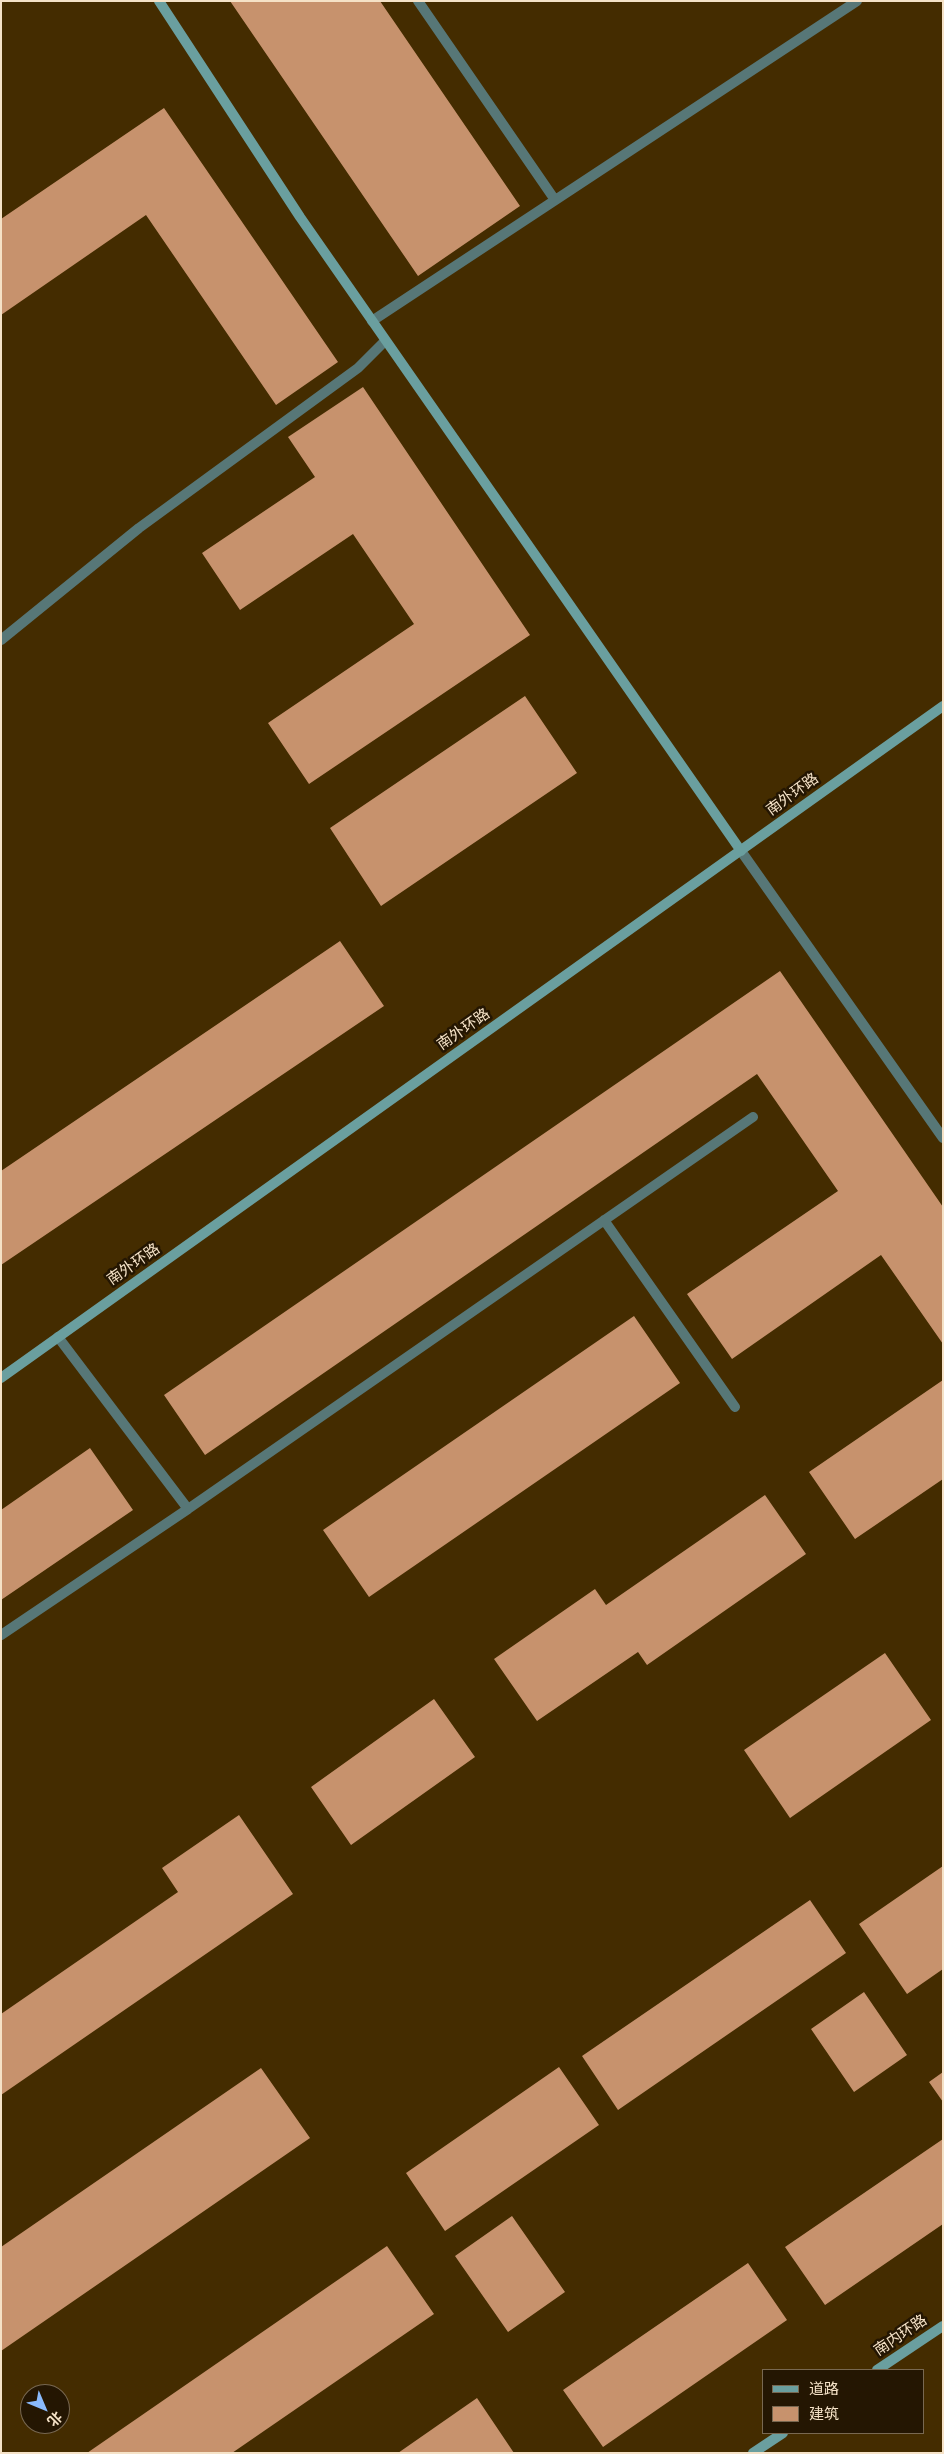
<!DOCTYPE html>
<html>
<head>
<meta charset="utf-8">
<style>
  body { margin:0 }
  #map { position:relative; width:944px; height:2454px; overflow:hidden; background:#442c00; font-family:Poppins,"Noto Sans SC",sans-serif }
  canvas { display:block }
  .frame { position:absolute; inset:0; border:2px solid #f5e2c7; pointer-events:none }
  .legend { position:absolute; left:762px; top:2369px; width:162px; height:65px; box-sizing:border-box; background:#241602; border:1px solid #786851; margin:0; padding:6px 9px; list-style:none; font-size:15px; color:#f5e2c7 }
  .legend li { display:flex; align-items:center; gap:10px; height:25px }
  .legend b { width:25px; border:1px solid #786851 }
  .north { position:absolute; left:20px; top:2384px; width:50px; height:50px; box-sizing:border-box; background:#241602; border:1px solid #786851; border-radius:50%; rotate:135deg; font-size:14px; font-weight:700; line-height:20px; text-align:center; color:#f5e2c7 }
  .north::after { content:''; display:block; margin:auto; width:18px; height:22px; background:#8abafc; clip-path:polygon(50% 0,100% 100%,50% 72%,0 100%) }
</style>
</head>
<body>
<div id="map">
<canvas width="944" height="2454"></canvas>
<div class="frame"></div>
<ul class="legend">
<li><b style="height:6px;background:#6a9f9f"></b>道路</li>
<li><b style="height:14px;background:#c7926d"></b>建筑</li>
</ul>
<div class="north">北</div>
</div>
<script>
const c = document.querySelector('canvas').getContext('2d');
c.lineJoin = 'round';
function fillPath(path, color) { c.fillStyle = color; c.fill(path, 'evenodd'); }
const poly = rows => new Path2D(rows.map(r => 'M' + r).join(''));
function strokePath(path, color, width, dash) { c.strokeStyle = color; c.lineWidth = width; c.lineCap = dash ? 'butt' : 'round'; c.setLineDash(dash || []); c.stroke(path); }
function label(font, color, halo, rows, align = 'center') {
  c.font = font + ' Poppins,"Noto Sans SC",sans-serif'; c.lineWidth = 5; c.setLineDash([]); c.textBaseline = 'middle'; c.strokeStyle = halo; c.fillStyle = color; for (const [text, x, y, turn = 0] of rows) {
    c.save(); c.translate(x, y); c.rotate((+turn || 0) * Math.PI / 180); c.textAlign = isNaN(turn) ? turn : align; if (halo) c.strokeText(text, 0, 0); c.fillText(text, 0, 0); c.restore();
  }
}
fillPath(poly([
  [230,1,380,1,520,206,418,276],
  [164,108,338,362,276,405,146,215,1,315,1,219],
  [363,387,530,635,309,784,268,723,414,624,353,534,240,610,202,553,315,477,288,437],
  [525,696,577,773,381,906,330,828],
  [340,941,384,1006,1,1265,1,1171],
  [780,971,943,1207,943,1344,881,1255,732,1359,687,1294,838,1191,757,1074,205,1455,164,1395],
  [634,1316,680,1383,369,1597,323,1530],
  [943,1380,943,1479,855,1539,809,1472],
  [90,1448,133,1510,1,1600,1,1510],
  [765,1495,806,1554,647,1665,638,1652,537,1721,494,1659,595,1589,606,1605],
  [885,1653,931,1720,790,1818,744,1750],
  [434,1699,475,1757,351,1845,311,1787],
  [239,1815,293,1894,1,2095,1,2014,178,1892,162,1868],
  [943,1866,943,1969,907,1994,859,1924],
  [810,1900,846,1953,618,2110,582,2056],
  [864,1992,907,2055,854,2092,811,2029],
  [559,2067,599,2125,445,2231,406,2173],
  [261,2068,310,2138,1,2351,1,2247],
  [943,2072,943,2102,929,2082],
  [943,2139,943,2224,825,2305,785,2247],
  [512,2216,565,2292,508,2332,455,2256],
  [387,2246,434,2314,232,2453,87,2453],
  [748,2263,787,2320,603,2447,563,2390],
  [477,2398,514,2453,398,2453]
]), '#c7926d');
strokePath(poly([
  [1,640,139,528,358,368,385,341]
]), '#577777', 10);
strokePath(poly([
  [418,1,555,200],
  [372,321,857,1],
  [741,851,943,1138],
  [604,1220,735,1407],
  [58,1337,188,1509,753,1117],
  [1,1635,188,1509]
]), '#577777', 10);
strokePath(poly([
  [159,1,300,217,741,851],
  [1,1378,943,706],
  [877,2370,943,2326],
  [753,2453,783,2433]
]), '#6a9f9f', 10);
label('15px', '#f5e2c7', '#241602', [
  ["南外环路",793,795,-36],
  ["南外环路",464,1030,-35],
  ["南外环路",134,1265,-35],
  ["南内环路",901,2336,-34]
]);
</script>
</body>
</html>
